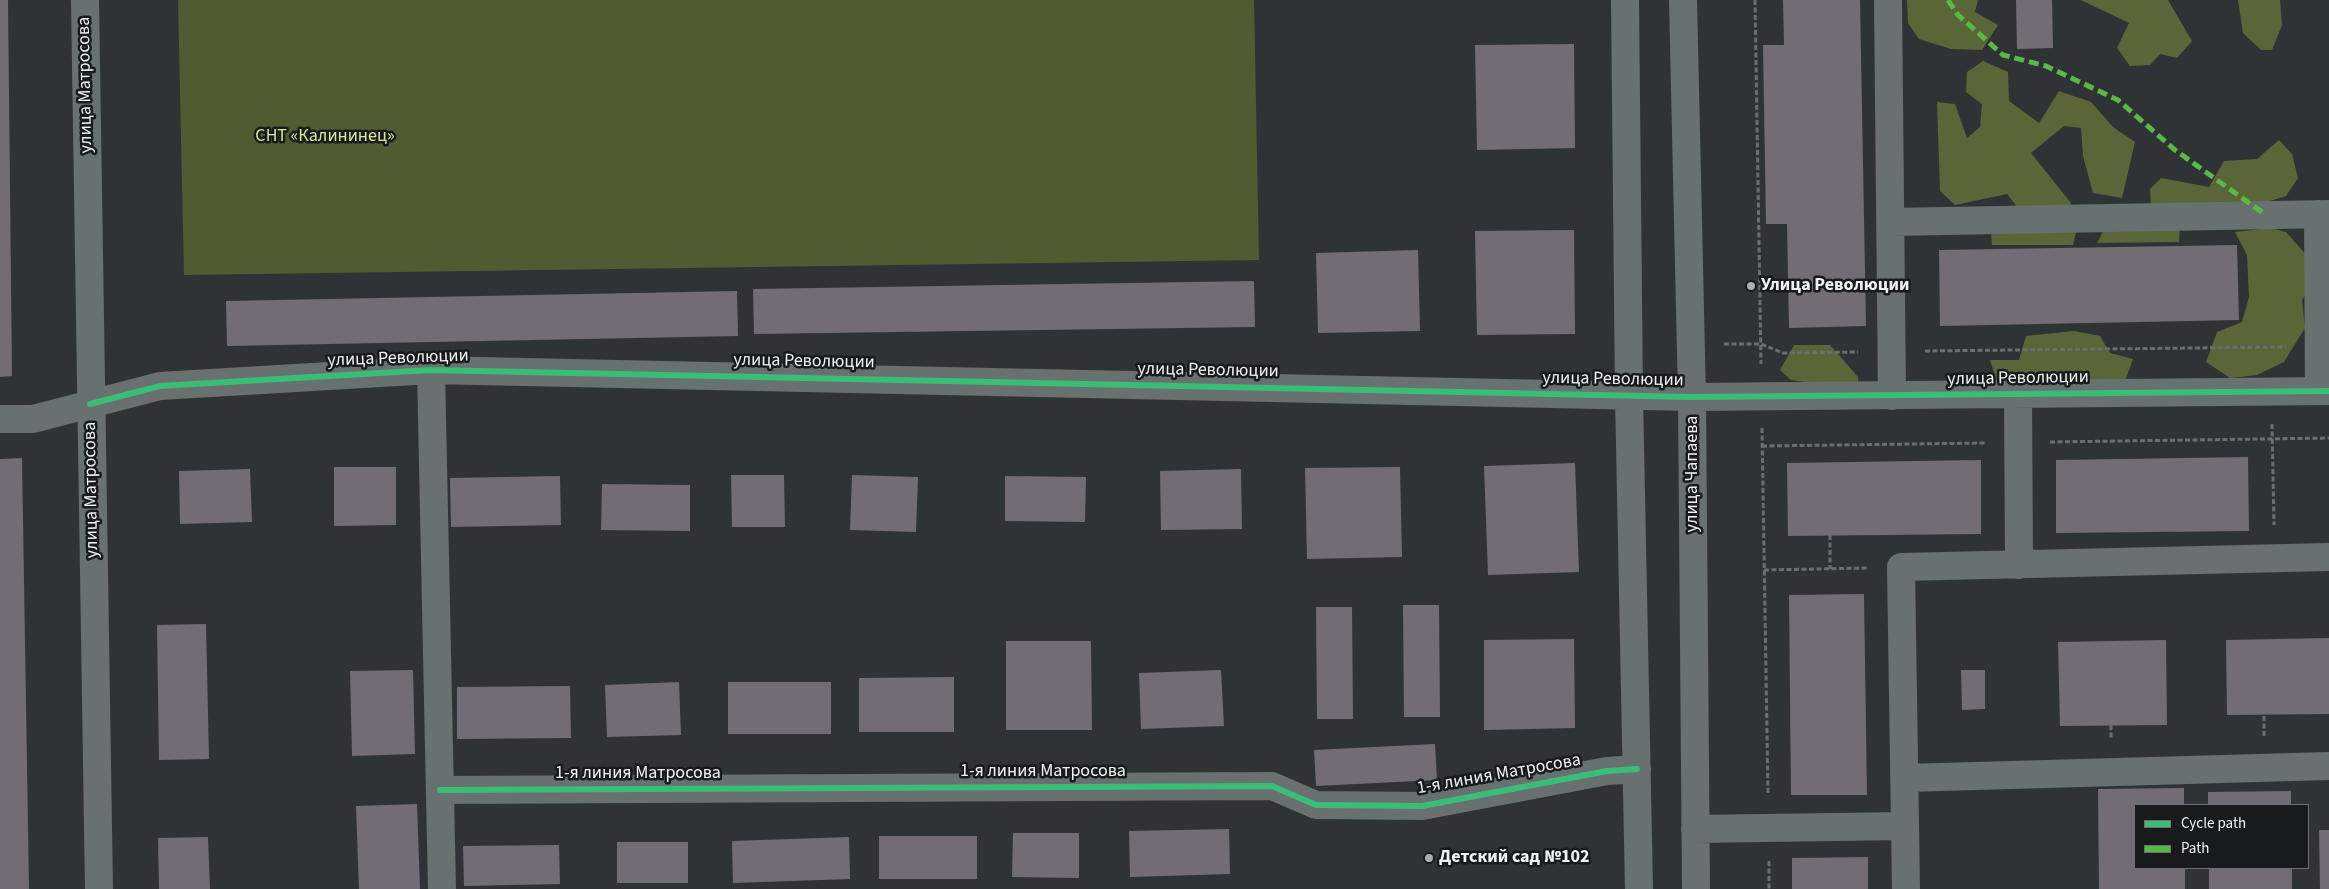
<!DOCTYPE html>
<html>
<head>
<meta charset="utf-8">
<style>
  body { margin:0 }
  #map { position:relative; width:2329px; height:889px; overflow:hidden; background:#303335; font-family:"Source Sans 3",sans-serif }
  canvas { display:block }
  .legend { position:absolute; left:2134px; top:804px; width:175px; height:65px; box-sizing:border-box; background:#181a1c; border:1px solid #6e7073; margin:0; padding:6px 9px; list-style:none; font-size:15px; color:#eff2f5 }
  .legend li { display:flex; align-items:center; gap:10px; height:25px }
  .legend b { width:25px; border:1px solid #6e7073 }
</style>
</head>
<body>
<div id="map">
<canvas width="2329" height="889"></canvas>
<ul class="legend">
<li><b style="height:6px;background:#3abd76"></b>Cycle path</li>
<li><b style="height:6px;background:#58b947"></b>Path</li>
</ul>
</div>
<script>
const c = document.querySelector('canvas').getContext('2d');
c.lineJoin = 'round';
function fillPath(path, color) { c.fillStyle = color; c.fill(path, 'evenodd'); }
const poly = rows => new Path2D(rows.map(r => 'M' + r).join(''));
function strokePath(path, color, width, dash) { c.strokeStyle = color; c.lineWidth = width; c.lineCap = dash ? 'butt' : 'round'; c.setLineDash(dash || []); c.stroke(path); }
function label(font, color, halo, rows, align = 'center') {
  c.font = font + ' "Source Sans 3",sans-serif'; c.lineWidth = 5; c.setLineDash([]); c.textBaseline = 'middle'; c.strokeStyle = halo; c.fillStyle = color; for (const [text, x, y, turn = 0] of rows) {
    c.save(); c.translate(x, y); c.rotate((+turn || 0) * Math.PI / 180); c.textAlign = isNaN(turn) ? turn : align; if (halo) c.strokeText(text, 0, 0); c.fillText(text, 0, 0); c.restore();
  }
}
fillPath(poly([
  [178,0,1254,0,1259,260,184,275]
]), '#505b32');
fillPath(poly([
  [1907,0,1978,0,1975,12,1998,25,1982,50,1951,49,1919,39,1908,23],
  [2081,0,2168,0,2192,41,2177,58,2160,54,2150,65,2130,66,2117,48,2129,23],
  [2238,0,2280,0,2282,25,2272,50,2261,50,2243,33],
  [1983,61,2008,72,2009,101,2039,123,2059,91,2091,102,2113,127,2135,142,2122,198,2093,193,2083,156,2081,128,2064,126,2031,153,2071,203,2068,214,2076,232,2073,245,1992,245,1991,232,2028,221,2007,194,1955,205,1940,191,1937,102,1955,104,1967,138,1980,127,1982,104,1966,92,1967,72],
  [2279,140,2292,154,2298,178,2286,196,2231,213,2151,206,2150,189,2161,178,2209,187,2224,161,2257,159],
  [2107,224,2180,226,2179,242,2097,243],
  [2270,228,2286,232,2309,258,2315,278,2302,300,2305,328,2284,362,2257,375,2230,378,2206,362,2217,332,2242,322,2249,297,2247,255,2235,232],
  [2074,331,2100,336,2110,353,2133,359,2125,381,1997,382,1990,360,2019,360,2026,336],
  [1794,345,1830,345,1858,377,1859,390,1791,380,1780,370]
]), '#5a6638');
fillPath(poly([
  [0,0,8,0,12,376,0,377],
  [1783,0,1860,0,1866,326,1789,328,1787,224,1766,224,1763,45,1784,45],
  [2016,0,2052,0,2053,48,2017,49],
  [1574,44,1575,148,1477,150,1475,45],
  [1574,230,1575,334,1477,335,1475,231],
  [2237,245,2239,320,1940,326,1939,250],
  [1418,250,1420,331,1318,333,1316,253],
  [1254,281,1255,327,754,334,753,289],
  [737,291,738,336,227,346,226,301],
  [2248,457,2249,531,2056,533,2056,460],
  [22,458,29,889,0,889,0,459],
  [1981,460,1981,534,1788,536,1787,463],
  [1575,463,1579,572,1488,575,1484,466],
  [334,467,396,467,396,525,334,526],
  [1400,467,1402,557,1307,559,1305,468],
  [250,469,252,522,180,524,179,471],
  [1241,469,1242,529,1161,530,1160,471],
  [731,475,784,475,785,527,732,527],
  [852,475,918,477,916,532,850,530],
  [560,476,561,525,451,527,450,478],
  [1005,476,1086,477,1085,522,1005,521],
  [602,484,690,485,690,531,601,530],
  [1864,594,1867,795,1791,795,1789,595],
  [1403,605,1439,605,1440,717,1404,717],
  [1316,607,1352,607,1353,719,1317,719],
  [206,624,209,759,159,760,157,625],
  [2329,638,2329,714,2227,715,2226,640],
  [1574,639,1575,728,1484,730,1484,640],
  [2166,640,2167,725,2060,726,2058,642],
  [1006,641,1091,641,1092,730,1006,730],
  [413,670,415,754,352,756,350,671],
  [1221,670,1224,726,1141,729,1139,673],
  [1961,670,1985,670,1985,709,1962,710],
  [954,677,954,732,859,732,859,678],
  [679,682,681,735,607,737,605,685],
  [728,682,831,682,831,734,728,734],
  [570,686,571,738,457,739,457,687],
  [1435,744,1437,780,1316,786,1314,750],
  [2184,788,2184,805,2135,805,2135,868,2185,868,2185,889,2099,889,2098,789],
  [2291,791,2291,805,2208,805,2208,792],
  [417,804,420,889,359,889,356,806],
  [1229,829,1230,874,1130,877,1129,831],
  [2319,830,2329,830,2329,889,2320,889],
  [1013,833,1079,833,1079,878,1012,877],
  [879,836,977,836,977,879,879,879],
  [208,837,210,889,159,889,158,838],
  [849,837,850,879,733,883,732,841],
  [617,842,688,842,688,883,617,883],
  [559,845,560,884,464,886,463,846],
  [1868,857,1868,889,1792,889,1792,858],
  [2209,868,2292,868,2292,889,2209,889]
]), '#726c75');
strokePath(poly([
  [1755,0,1761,364],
  [1724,344,1761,344,1783,353,1858,352],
  [1925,351,2286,347],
  [2272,424,2274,525],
  [1762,428,1768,794],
  [2050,442,2329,438],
  [1762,446,1986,443],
  [1830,535,1830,569],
  [1764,570,1868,568],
  [2111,725,2111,740],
  [2264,736,2264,714],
  [1769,861,1769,889]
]), '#696f6e', 3, [5, 2.5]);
strokePath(poly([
  [85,0,99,889],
  [1625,0,1629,395,1639,889],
  [1683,0,1692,397,1696,889],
  [1888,0,1892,396],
  [2318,214,2319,391],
  [1891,222,2329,214],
  [431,370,442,889],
  [2018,394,2019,565],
  [0,419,33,419,160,386,431,370,1692,397,2329,391],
  [1905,778,2329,766],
  [440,790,1272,786,1316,805,1422,806,1607,771,1637,769],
  [1695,829,1905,826],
  [1906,889,1901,567,2329,557]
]), '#68716f', 28);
strokePath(poly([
  [1948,0,1958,15,2003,55,2046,66,2118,100,2175,150,2266,215]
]), '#58b947', 5, [10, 5]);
strokePath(poly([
  [90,404,160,386,431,370,1692,397,2329,391],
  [440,790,1272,786,1316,805,1422,806,1607,771,1637,769]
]), '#3abd76', 6);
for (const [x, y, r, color] of [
  [1751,286,5,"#acafb2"],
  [1429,858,5,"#acafb2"]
]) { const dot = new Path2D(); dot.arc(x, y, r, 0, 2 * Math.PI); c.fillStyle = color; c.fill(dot); strokePath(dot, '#181a1c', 2); }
label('18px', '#eff2f5', '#181a1c', [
  ["улица Матросова",86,85,-91],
  ["улица Революции",398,359,-2],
  ["улица Революции",804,362,1],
  ["улица Революции",1208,371,1],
  ["улица Революции",2018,379,-1],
  ["улица Революции",1613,380,1],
  ["улица Чапаева",1693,474,-90],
  ["улица Матросова",92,490,-91],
  ["1-я линия Матросова",1043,772],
  ["1-я линия Матросова",638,774],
  ["1-я линия Матросова",1499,775,-10]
]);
label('18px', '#d6eb98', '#181a1c', [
  ["СНТ «Калининец»",325,137]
]);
label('bold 18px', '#eff2f5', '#181a1c', [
  ["Улица Революции",1761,286],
  ["Детский сад №102",1439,858]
], 'left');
</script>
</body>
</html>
